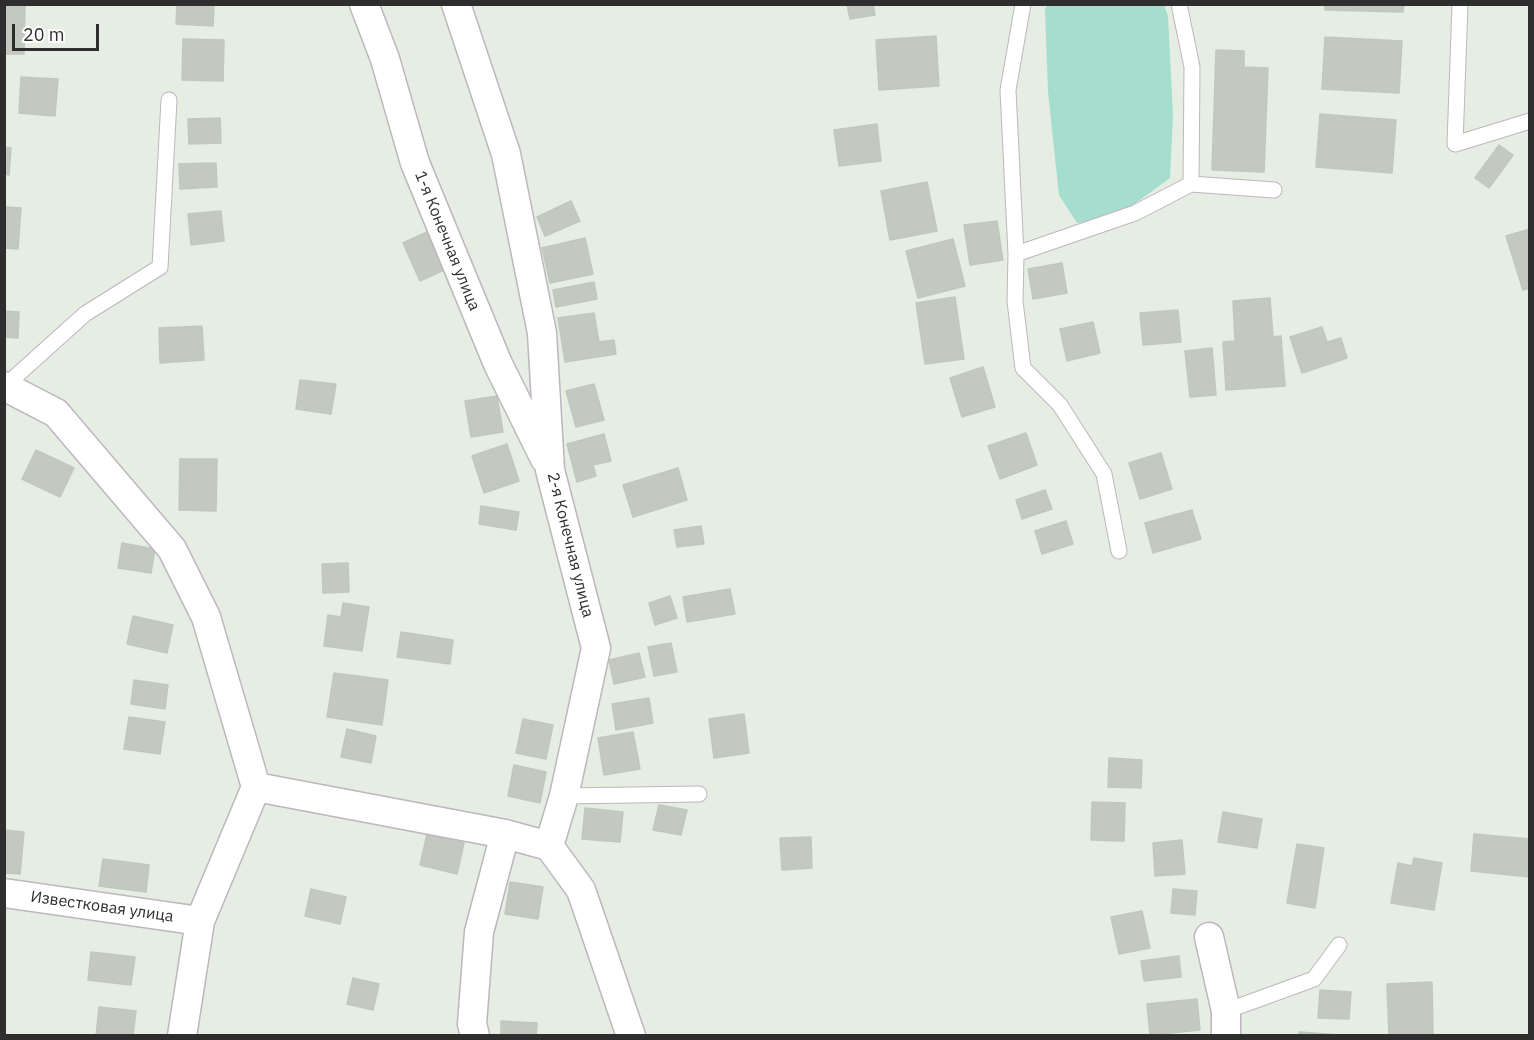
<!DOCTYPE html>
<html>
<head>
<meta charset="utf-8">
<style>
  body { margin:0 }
  #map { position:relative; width:1534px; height:1040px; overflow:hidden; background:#e6ede2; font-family:"IBM Plex Sans",sans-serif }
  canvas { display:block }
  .frame { position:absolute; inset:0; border:6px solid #2e2e2e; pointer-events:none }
  .scale { position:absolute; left:12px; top:24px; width:87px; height:27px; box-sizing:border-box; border:3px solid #2e2e2e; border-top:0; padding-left:8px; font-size:18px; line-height:21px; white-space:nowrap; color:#2e2e2e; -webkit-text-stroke:4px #fff; paint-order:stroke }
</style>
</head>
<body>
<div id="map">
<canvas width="1534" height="1040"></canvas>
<div class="frame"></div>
<div class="scale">20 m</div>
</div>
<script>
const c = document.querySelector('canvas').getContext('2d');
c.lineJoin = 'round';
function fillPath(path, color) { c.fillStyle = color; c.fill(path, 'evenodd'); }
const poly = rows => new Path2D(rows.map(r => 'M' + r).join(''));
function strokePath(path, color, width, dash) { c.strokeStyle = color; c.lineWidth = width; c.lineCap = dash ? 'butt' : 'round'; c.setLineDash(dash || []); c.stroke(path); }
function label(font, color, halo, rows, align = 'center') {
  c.font = font + ' "IBM Plex Sans",sans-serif'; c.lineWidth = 5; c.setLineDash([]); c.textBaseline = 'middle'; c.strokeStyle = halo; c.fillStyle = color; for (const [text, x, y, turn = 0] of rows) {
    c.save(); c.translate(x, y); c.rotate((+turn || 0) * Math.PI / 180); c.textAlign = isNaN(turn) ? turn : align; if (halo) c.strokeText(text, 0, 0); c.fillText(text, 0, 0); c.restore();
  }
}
fillPath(poly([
  [1048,4,1164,5,1168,16,1173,115,1170,178,1118,216,1077,223,1059,195,1048,92,1045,9]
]), '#a5dece');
const building = poly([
  [4,4,25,4,24,54,4,54,4,4],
  [177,4,214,4,213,26,176,24,177,4],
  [847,4,873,4,875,15,850,19,847,4],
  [1325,4,1404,4,1403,12,1325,10,1325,4],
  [936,36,939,86,879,90,876,40,936,36],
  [1325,37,1402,41,1399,93,1322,89,1325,37],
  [183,39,224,40,223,81,182,80,183,39],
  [1216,50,1244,51,1244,67,1268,68,1264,172,1212,170,1216,50],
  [21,77,58,79,55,116,19,113,21,77],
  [1320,114,1396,120,1392,173,1316,167,1320,114],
  [220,118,221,143,189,144,188,119,220,118],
  [877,124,881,161,839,166,834,130,877,124],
  [1499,145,1513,155,1489,188,1475,178,1499,145],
  [4,147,11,148,9,175,4,174,4,147],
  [216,163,217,187,180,189,179,164,216,163],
  [927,182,937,231,890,240,881,191,927,182],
  [571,201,580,221,545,236,537,217,571,201],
  [4,207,21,208,18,249,4,248,4,207],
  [221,211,224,241,191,245,188,214,221,211],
  [997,221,1003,260,970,265,964,225,997,221],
  [1530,229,1530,288,1523,290,1506,236,1530,229],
  [427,232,444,270,420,281,403,243,427,232],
  [585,238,593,274,550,283,542,248,585,238],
  [953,239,965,286,918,298,906,251,953,239],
  [1062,263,1067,293,1033,299,1028,269,1062,263],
  [594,282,597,299,556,307,553,290,594,282],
  [955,297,964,359,925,364,916,303,955,297],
  [1270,298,1273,337,1281,336,1285,386,1226,390,1223,342,1235,341,1233,301,1270,298],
  [1178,310,1181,342,1143,345,1140,313,1178,310],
  [4,311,19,312,18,338,4,337,4,311],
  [594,313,599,342,614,340,616,354,565,362,558,318,594,313],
  [1093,322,1100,353,1067,361,1060,329,1093,322],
  [202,326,204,360,160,363,159,328,202,326],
  [1322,327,1327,342,1341,338,1347,358,1302,373,1290,337,1322,327],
  [1212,348,1216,395,1190,397,1185,351,1212,348],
  [983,367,995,407,962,417,950,378,983,367],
  [300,380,336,384,331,414,296,409,300,380],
  [594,384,604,420,576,427,566,391,594,384],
  [497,396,503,432,471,437,465,401,497,396],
  [1026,433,1037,465,1000,479,988,446,1026,433],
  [604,434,611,461,593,465,596,476,577,482,567,444,604,434],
  [507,444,519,481,484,493,472,456,507,444],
  [36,450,74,468,60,497,22,479,36,450],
  [1161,453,1172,489,1140,499,1129,463,1161,453],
  [180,459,217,459,216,511,179,510,180,459],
  [678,468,687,500,633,517,623,485,678,468],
  [1045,490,1052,509,1022,519,1016,500,1045,490],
  [481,506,519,512,516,530,479,524,481,506],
  [1192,510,1201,539,1153,553,1145,523,1192,510],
  [1066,521,1073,544,1042,554,1035,531,1066,521],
  [701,526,704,544,677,547,674,530,701,526],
  [122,543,155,549,151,573,118,568,122,543],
  [348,563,349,592,323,593,322,564,348,563],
  [730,589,735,614,687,622,683,597,730,589],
  [670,596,677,618,655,625,649,603,670,596],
  [343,603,369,607,362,651,324,646,328,615,341,617,343,603],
  [133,616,173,625,167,653,127,644,133,616],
  [401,632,453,640,450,664,397,657,401,632],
  [671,643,677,672,654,676,648,647,671,643],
  [639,653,645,677,614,684,609,660,639,653],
  [334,673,388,680,382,725,327,717,334,673],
  [134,680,168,685,165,709,131,704,134,680],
  [649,698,653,723,616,730,612,704,649,698],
  [744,714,749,753,714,758,709,719,744,714],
  [129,717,165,722,160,754,124,749,129,717],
  [523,719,553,725,546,759,516,753,523,719],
  [347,729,376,736,371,763,341,757,347,729],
  [633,732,640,769,604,775,598,738,633,732],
  [1109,758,1142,760,1141,788,1108,787,1109,758],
  [514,765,546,772,540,803,508,796,514,765],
  [1092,802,1125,803,1124,841,1091,840,1092,802],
  [659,805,687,810,681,835,653,830,659,805],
  [585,808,623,812,620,842,582,839,585,808],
  [1223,812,1262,819,1257,848,1218,842,1223,812],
  [4,830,24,832,20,874,4,873,4,830],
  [427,834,464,843,457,874,420,865,427,834],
  [1474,834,1530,839,1530,877,1471,871,1474,834],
  [811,837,812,868,782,870,780,838,811,837],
  [1182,840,1185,874,1155,876,1153,843,1182,840],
  [1297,844,1324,848,1315,908,1287,903,1297,844],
  [1414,858,1442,863,1434,910,1391,903,1398,863,1412,866,1414,858],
  [103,859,149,865,146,892,99,886,103,859],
  [510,882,543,887,538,919,505,914,510,882],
  [311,889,346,897,340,924,305,916,311,889],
  [1173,889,1197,891,1195,915,1171,913,1173,889],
  [1142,911,1150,948,1119,954,1111,917,1142,911],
  [91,952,135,957,131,985,88,980,91,952],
  [1179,956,1181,977,1144,981,1141,961,1179,956],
  [353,978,379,984,373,1010,347,1004,353,978],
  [1432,982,1433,1036,1389,1036,1387,984,1432,982],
  [1320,990,1351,992,1349,1019,1318,1018,1320,990],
  [1197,999,1200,1030,1150,1035,1147,1004,1197,999],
  [99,1007,136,1011,133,1036,96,1036,99,1007],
  [501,1021,537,1023,536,1036,501,1036,501,1021],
  [1299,1032,1339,1035,1299,1036,1299,1032]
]);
fillPath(building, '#c3c9c1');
strokePath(building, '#bfc9bb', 1.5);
const lane = poly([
  [1023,4,1008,90,1016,254,1135,213,1191,184,1192,67,1179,4],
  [1460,4,1455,144,1530,121],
  [1191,184,1274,190],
  [1016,254,1015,301,1023,368,1060,405,1104,474,1119,551],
  [5,386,85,314,160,267,169,100],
  [564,796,699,794],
  [1226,1011,1314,979,1339,945]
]);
const street = poly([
  [364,4,385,59,415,163,498,364,545,459],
  [456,4,506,154,542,333,550,470,596,648,564,796,549,846],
  [4,386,56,413,172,549,206,617,256,787],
  [549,846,581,890,631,1036],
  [4,893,200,921],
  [1209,937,1226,1011,1226,1036],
  [182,1036,200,921,256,787,505,834,549,846],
  [475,1036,472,1024,479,932,505,834]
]);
strokePath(lane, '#beb5c0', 17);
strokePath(street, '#beb5c0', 31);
strokePath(lane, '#fff', 15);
strokePath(street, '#fff', 28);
label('16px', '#2e2e2e', '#fff', [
  ["1-я Конечная улица",447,241,68],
  ["2-я Конечная улица",570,545,76],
  ["Известковая улица",102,907,8]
]);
</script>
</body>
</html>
